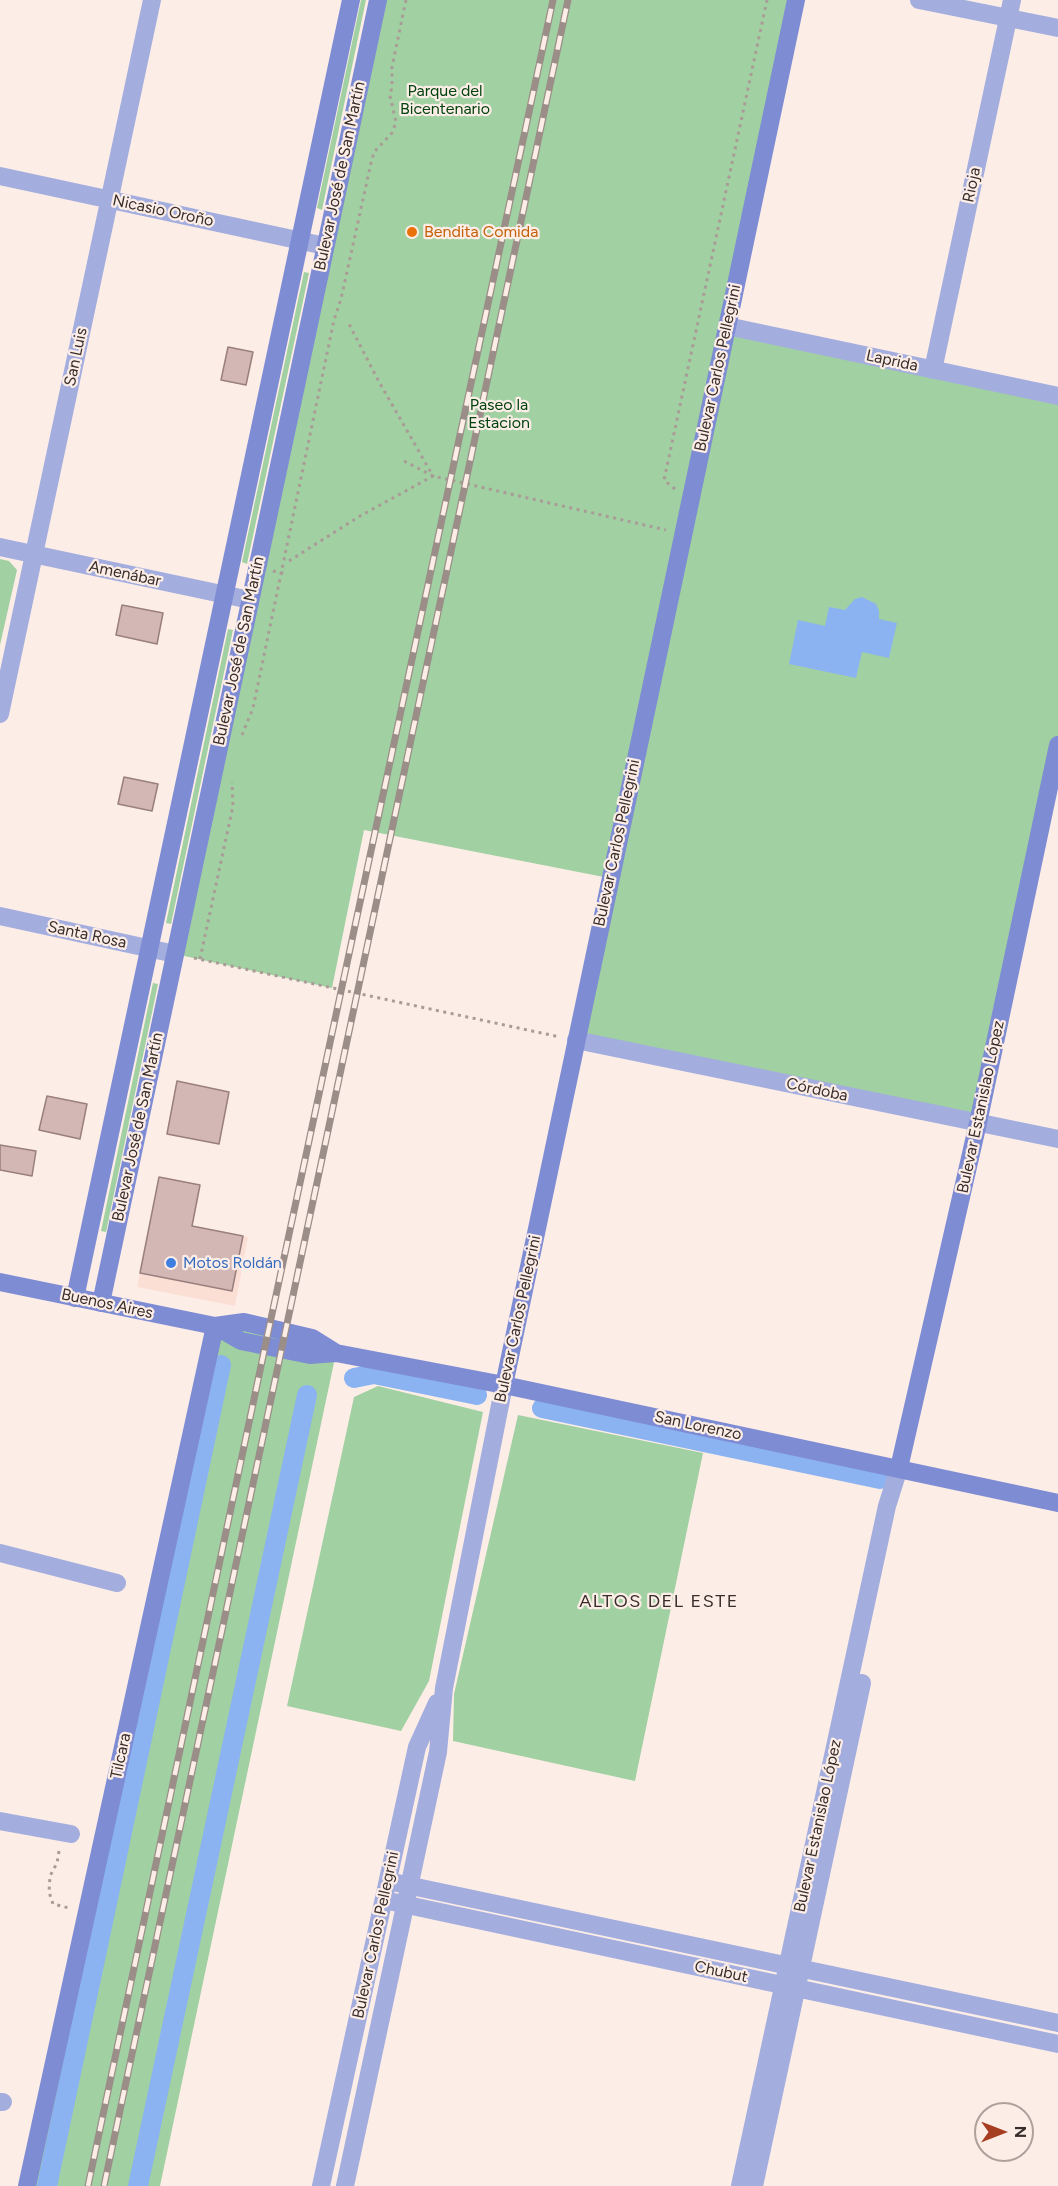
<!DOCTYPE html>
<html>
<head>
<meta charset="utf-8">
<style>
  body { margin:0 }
  #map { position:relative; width:1058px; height:2186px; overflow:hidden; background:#fdede7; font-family:Figtree,sans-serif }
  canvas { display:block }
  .north { position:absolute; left:974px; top:2102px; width:60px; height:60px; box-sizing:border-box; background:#fdede7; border:2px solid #aea09b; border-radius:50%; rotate:90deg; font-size:16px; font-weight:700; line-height:24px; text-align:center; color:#372d2a }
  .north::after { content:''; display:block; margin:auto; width:21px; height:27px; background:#a63e22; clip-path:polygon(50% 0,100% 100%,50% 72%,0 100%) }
</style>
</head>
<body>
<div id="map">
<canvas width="1058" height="2186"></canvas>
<div class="north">N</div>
</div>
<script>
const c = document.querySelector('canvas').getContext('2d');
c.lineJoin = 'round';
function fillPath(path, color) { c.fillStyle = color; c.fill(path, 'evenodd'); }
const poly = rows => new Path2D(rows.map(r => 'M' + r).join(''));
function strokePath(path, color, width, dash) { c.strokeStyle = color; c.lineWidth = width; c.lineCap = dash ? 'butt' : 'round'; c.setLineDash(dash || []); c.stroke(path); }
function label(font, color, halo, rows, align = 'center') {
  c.font = font + ' Figtree,sans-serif'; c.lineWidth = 4.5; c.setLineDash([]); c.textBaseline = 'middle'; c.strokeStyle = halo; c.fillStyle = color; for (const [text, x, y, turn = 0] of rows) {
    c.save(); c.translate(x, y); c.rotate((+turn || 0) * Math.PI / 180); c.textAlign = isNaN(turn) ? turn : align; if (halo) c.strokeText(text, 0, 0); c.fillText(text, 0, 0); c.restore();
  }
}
fillPath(poly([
  [151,1217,248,1237,235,1306,137,1287]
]), '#fbdfd5');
fillPath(poly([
  [361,0,366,0,322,210,317,208],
  [378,0,796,0,727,326,1058,396,1058,745,978,1123,576,1040,609,878,364,830,332,988,175,954],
  [304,272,309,273,247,564,242,562],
  [0,559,9,561,17,570,0,645],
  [228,629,233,630,171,924,166,923],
  [153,983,158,984,106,1232,101,1231],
  [244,1322,336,1353,160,2186,27,2186,215,1326],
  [378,1386,483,1412,429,1681,401,1731,287,1706,354,1397],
  [518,1415,703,1453,635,1781,453,1741,454,1694]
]), '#a1d0a2');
fillPath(poly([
  [862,597,876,604,879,611,879,619,897,623,889,658,862,652,856,678,789,664,798,620,825,626,829,607,845,610,855,599]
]), '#8bb3f1');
strokePath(poly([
  [354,1378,374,1374,477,1395],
  [542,1408,880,1479],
  [47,2186,221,1365],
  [138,2186,307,1395]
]), '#8bb3f1', 20);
const building = poly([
  [228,347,253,352,246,385,221,380,228,347],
  [122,605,163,613,157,644,116,635,122,605],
  [124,777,158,784,152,811,118,804,124,777],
  [177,1081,229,1092,219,1144,167,1134,177,1081],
  [47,1096,87,1104,80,1139,39,1130,47,1096],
  [0,1145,36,1151,32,1176,0,1170,0,1145],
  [159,1177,200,1185,192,1226,243,1236,232,1291,140,1273,159,1177]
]);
fillPath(building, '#d3b7b5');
strokePath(building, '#997f7d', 1.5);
strokePath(poly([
  [404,461,433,476,666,530],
  [675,489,664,480,767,0],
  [289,561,360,516,433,476,378,380,348,322],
  [273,571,287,574],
  [242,735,253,708,334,320,341,299,371,163,374,152,392,133,396,122,390,96,392,86,392,67,406,0],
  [194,958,560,1037],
  [200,959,233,806,232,782],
  [59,1851,57,1863,50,1876,49,1892,53,1904,69,1908]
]), '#a99c97', 3, [3, 4.5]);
strokePath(poly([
  [919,0,1058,28],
  [0,176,325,246],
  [727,326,1058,396],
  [933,370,1012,0],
  [0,547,250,600],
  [0,714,152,0],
  [0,916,175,954],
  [576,1040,1058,1139],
  [0,1553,117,1583],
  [0,1821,71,1834],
  [388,1881,1058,2023],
  [384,1900,1058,2044],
  [0,2102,3,2102],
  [321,2186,417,1747,437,1703],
  [345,2186,438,1752,444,1688,504,1385],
  [740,2186,887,1506,899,1468],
  [754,2186,862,1683]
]), '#a3aedf', 18);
strokePath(poly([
  [0,1282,215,1326,241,1341,310,1355,336,1353,504,1385,1058,1503],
  [75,1298,351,0],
  [101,1303,378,0],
  [215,1326,244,1322,312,1338,336,1353],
  [504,1385,796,0],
  [899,1468,978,1123,1058,745],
  [27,2186,215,1326]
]), '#7e8cd4', 18);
const rail = poly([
  [88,2186,269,1328,553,0],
  [104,2186,568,0]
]);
strokePath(rail, '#9b8e89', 7);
strokePath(rail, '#fdede7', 4.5, [14]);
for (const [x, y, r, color] of [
  [412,232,6,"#e8710a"],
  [171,1263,6,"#3f7fe0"]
]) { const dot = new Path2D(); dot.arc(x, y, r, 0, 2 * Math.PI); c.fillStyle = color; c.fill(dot); strokePath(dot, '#fdede7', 2); }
label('16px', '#00430e', '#fdede7', [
  ["Parque del",445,91],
  ["Bicentenario",445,109],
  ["Paseo la",499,405],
  ["Estacion",499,423]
]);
label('16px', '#372d2a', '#fdede7', [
  ["Bulevar José de San Martín",340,176,-78],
  ["Rioja",972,185,-78],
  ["Nicasio Oroño",163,211,12],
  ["San Luis",76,357,-78],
  ["Laprida",892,361,12],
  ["Bulevar Carlos Pellegrini",718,368,-78],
  ["Amenábar",125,574,12],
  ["Bulevar José de San Martín",239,651,-78],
  ["Bulevar Carlos Pellegrini",617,843,-78],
  ["Santa Rosa",87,935,12],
  ["Córdoba",817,1090,12],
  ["Bulevar Estanislao López",981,1107,-78],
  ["Bulevar José de San Martín",138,1127,-78],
  ["Buenos Aires",107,1304,12],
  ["Bulevar Carlos Pellegrini",518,1319,-78],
  ["San Lorenzo",698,1426,12],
  ["Tilcara",121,1756,-78],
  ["Bulevar Estanislao López",818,1826,-78],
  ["Bulevar Carlos Pellegrini",376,1935,-78],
  ["Chubut",721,1972,12]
]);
label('16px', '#c56008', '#fdede7', [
  ["Bendita Comida",424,232]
], 'left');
label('16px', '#366cbe', '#fdede7', [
  ["Motos Roldán",183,1263]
], 'left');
c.letterSpacing = '1.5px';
label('18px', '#372d2a', '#fdede7', [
  ["ALTOS DEL ESTE",659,1602]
]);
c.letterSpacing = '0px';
</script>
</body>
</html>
